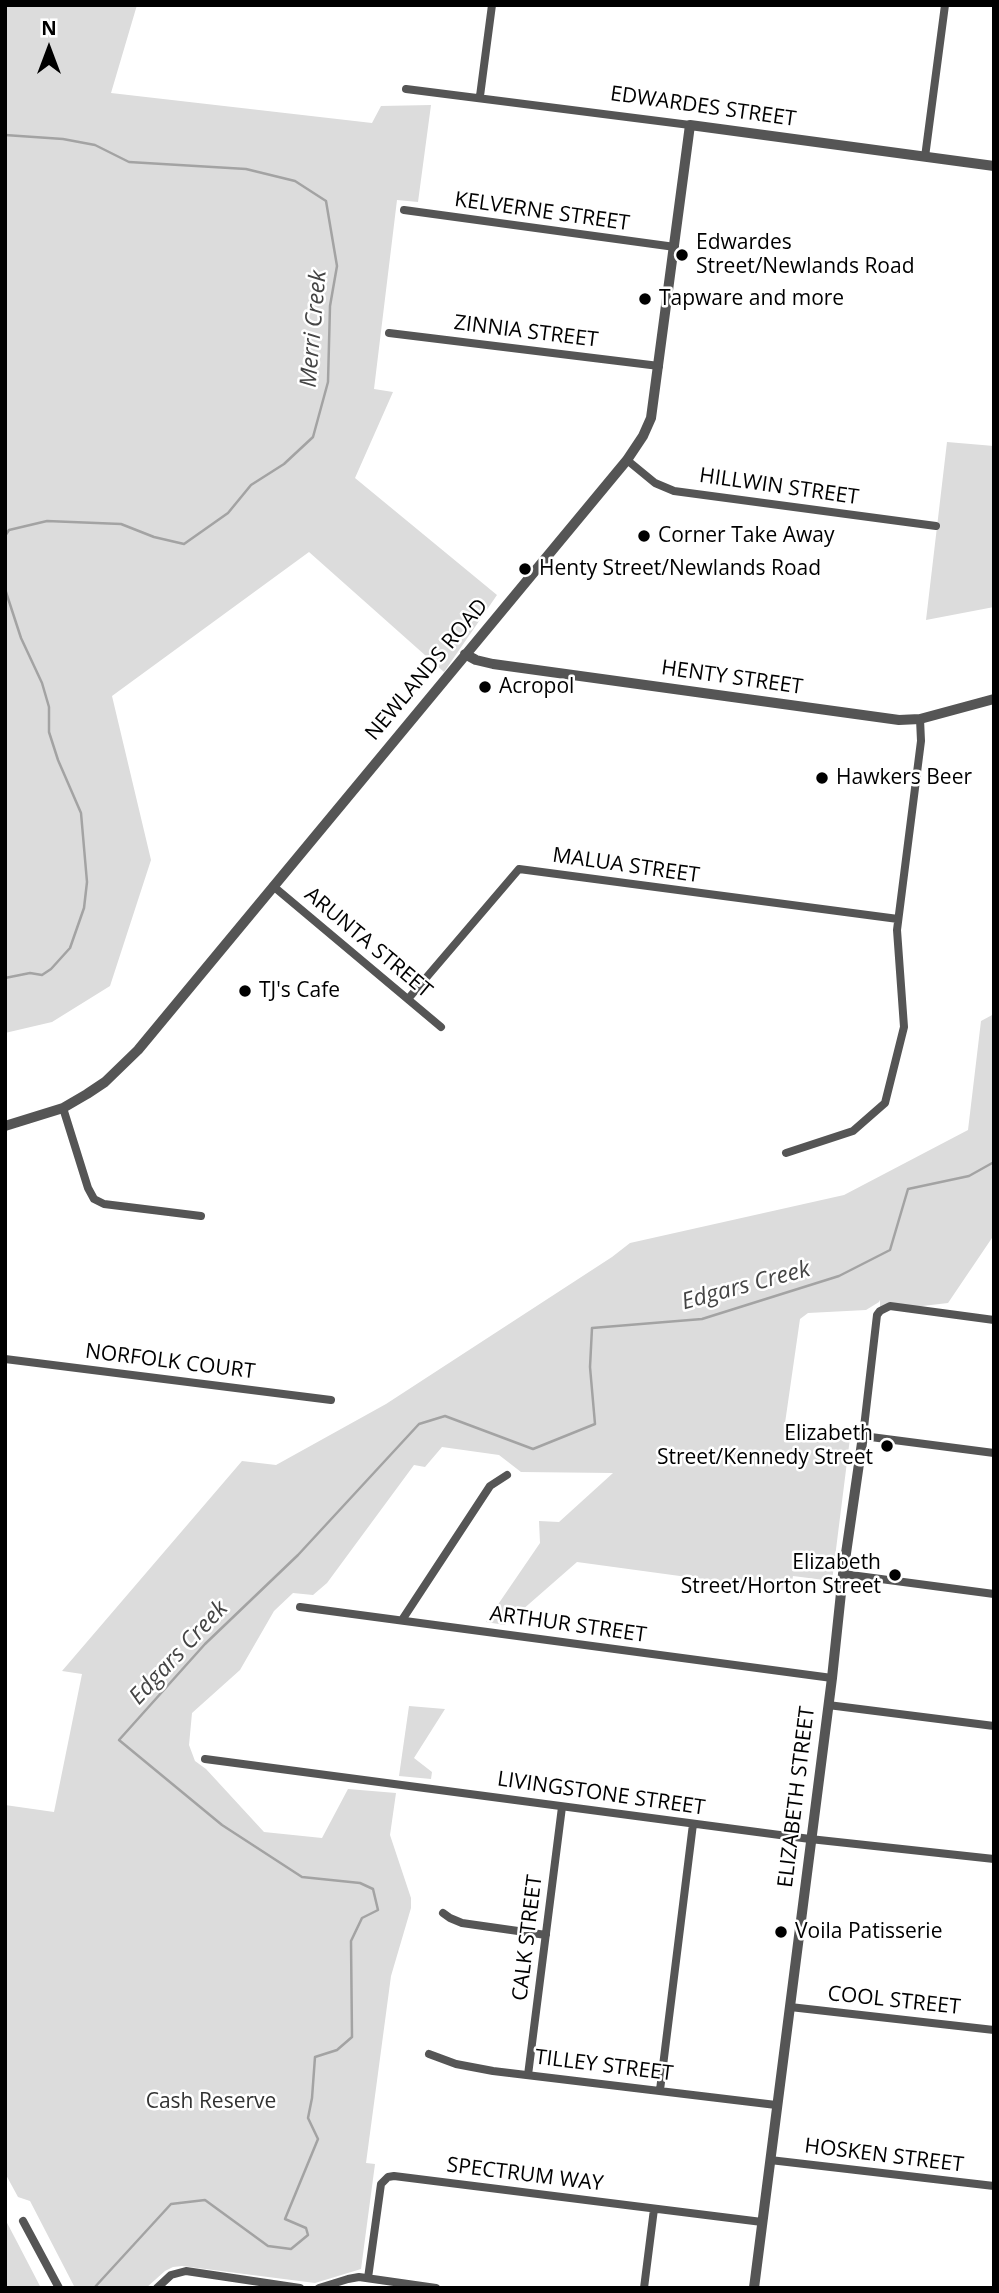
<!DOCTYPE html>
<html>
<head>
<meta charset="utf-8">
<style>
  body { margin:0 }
  #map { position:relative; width:999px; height:2293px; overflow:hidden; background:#fff; font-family:"Open Sans",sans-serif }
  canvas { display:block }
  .frame { position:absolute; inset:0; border:7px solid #000; pointer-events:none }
  .north { position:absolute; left:14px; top:14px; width:70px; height:70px; -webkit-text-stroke:5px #fff; paint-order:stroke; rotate:0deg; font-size:19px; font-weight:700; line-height:28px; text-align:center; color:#000 }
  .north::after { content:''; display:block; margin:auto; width:24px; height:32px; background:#000; clip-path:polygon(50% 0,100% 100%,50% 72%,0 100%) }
</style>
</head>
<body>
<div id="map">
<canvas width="999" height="2293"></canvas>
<div class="frame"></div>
<div class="north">N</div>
</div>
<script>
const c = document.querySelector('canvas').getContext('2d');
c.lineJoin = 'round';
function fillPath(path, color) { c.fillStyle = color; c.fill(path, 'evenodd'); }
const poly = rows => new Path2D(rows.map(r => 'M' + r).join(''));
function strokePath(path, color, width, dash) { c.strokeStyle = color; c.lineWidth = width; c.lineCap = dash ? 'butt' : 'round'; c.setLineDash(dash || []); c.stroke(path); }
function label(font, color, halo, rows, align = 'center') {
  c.font = font + ' "Open Sans",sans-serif'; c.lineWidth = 5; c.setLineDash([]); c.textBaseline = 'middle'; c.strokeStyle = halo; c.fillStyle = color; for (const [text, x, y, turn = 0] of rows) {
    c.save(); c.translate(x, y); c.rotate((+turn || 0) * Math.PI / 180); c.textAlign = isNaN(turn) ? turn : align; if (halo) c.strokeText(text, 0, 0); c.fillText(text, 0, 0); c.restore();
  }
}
fillPath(poly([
  [5,5,137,5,111,93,372,123,381,106,431,105,418,202,397,200,374,389,393,392,355,478,497,595,444,672,309,552,112,696,151,860,110,986,52,1022,5,1033],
  [947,442,994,446,994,607,926,620],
  [994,1014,994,1235,948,1303,880,1311,880,1300,879,1302,866,1310,808,1313,800,1319,784,1430,850,1438,832,1581,793,1576,790,1591,577,1562,505,1625,486,1622,540,1543,539,1521,559,1522,613,1473,521,1472,499,1455,442,1447,425,1467,414,1465,327,1583,313,1595,293,1593,274,1611,240,1670,192,1713,189,1745,195,1761,206,1769,264,1832,322,1838,348,1789,396,1793,390,1835,411,1898,411,1908,391,1976,366,2163,375,2164,361,2269,315,2283,182,2266,173,2267,165,2271,146,2288,75,2288,30,2201,18,2197,5,2173,5,1805,54,1812,82,1674,62,1671,242,1461,276,1465,386,1404,612,1257,630,1243,844,1195,968,1130,981,1021],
  [409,1706,445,1709,414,1758,432,1772,431,1779,399,1776],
  [5,2219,15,2238,41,2288,5,2288]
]), '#dcdcdc');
strokePath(poly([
  [5,135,63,139,95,145,129,162,246,169,295,181,326,201,337,266,330,306,328,382,313,437,284,464,251,485,228,513,184,544,154,537,121,524,47,521,9,530,5,536],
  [5,589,21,638,42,683,49,707,49,732,58,760,81,813,87,882,84,908,70,948,51,969,42,975,30,973,5,978],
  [94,2288,171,2204,205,2200,268,2246,291,2249,308,2235,306,2228,285,2219,318,2139,308,2118,312,2098,315,2057,337,2050,352,2037,351,1941,362,1918,378,1910,373,1889,360,1883,302,1877,222,1825,119,1740,205,1644,298,1555,419,1424,445,1416,533,1449,595,1424,590,1367,592,1328,702,1319,839,1276,890,1250,908,1189,969,1176,994,1162]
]), '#a3a3a3', 2.5);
strokePath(poly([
  [406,89,690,125],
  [480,96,492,5],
  [925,157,945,5],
  [404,210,675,247],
  [389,333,659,366],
  [627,460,655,483,674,491,936,526],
  [273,886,441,1027],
  [408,999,519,869,898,919],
  [63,1108,88,1188,94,1199,104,1204,201,1216],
  [786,1153,853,1131,885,1103,904,1027,897,930,921,741,920,719],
  [994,1320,890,1306,880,1311,877,1315,863,1436,994,1453],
  [5,1359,331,1400],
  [843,1574,994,1594],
  [300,1607,832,1678],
  [402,1620,490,1486,507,1475],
  [828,1705,994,1726],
  [205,1759,810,1839,994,1859],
  [443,1913,450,1918,462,1923,546,1935],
  [790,2007,994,2030],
  [429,2054,456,2064,493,2071,776,2105],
  [528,2075,562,1807],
  [660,2090,693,1824],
  [770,2160,994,2186],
  [23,2221,59,2288],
  [368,2278,381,2184,388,2177,394,2176,762,2222],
  [157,2288,171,2275,186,2271,300,2288],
  [319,2288,348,2279,359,2277,436,2288],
  [644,2288,654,2209]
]), '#555', 8);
strokePath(poly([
  [465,654,476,660,493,664,899,720,920,719,994,699],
  [5,1126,63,1108,87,1094,105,1082,138,1050,627,460,643,436,651,418,690,125,994,166],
  [754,2288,832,1678,843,1574,863,1436]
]), '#555', 10);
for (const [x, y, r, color] of [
  [682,255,7,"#000"],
  [645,299,7,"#000"],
  [644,536,7,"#000"],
  [525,569,7,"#000"],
  [485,687,7,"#000"],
  [822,778,7,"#000"],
  [245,991,7,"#000"],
  [887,1446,7,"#000"],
  [895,1575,7,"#000"],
  [781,1932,7,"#000"]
]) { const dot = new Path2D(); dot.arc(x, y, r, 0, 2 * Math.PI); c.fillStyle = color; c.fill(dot); strokePath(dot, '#fff', 2.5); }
label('21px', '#000', '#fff', [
  ["EDWARDES STREET",703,107,8],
  ["KELVERNE STREET",542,212,8],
  ["ZINNIA STREET",526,332,7],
  ["HILLWIN STREET",779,487,8],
  ["NEWLANDS ROAD",427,670,-50],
  ["HENTY STREET",732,678,8],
  ["MALUA STREET",626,866,8],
  ["ARUNTA STREET",368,943,40],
  ["NORFOLK COURT",170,1362,7],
  ["ARTHUR STREET",568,1625,8],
  ["LIVINGSTONE STREET",601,1794,8],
  ["ELIZABETH STREET",797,1797,-83],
  ["CALK STREET",528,1938,-83],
  ["COOL STREET",894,2001,6],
  ["TILLEY STREET",604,2066,7],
  ["HOSKEN STREET",884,2156,7],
  ["SPECTRUM WAY",525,2175,7]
]);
label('21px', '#000', '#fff', [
  ["Edwardes",696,243],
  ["Street/Newlands Road",696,267],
  ["Tapware and more",659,299],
  ["Corner Take Away",658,536],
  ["Henty Street/Newlands Road",539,569],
  ["Acropol",499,687],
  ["Hawkers Beer",836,778],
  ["TJ's Cafe",259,991],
  ["Elizabeth",873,1434,"right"],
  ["Street/Kennedy Street",873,1458,"right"],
  ["Elizabeth",881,1563,"right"],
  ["Street/Horton Street",881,1587,"right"],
  ["Voila Patisserie",795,1932]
], 'left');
label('21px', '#333', '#fff', [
  ["Cash Reserve",211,2102]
]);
label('italic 23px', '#444', '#fff', [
  ["Merri Creek",314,329,-85],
  ["Edgars Creek",746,1286,-15],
  ["Edgars Creek",179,1653,-47]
]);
</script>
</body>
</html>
